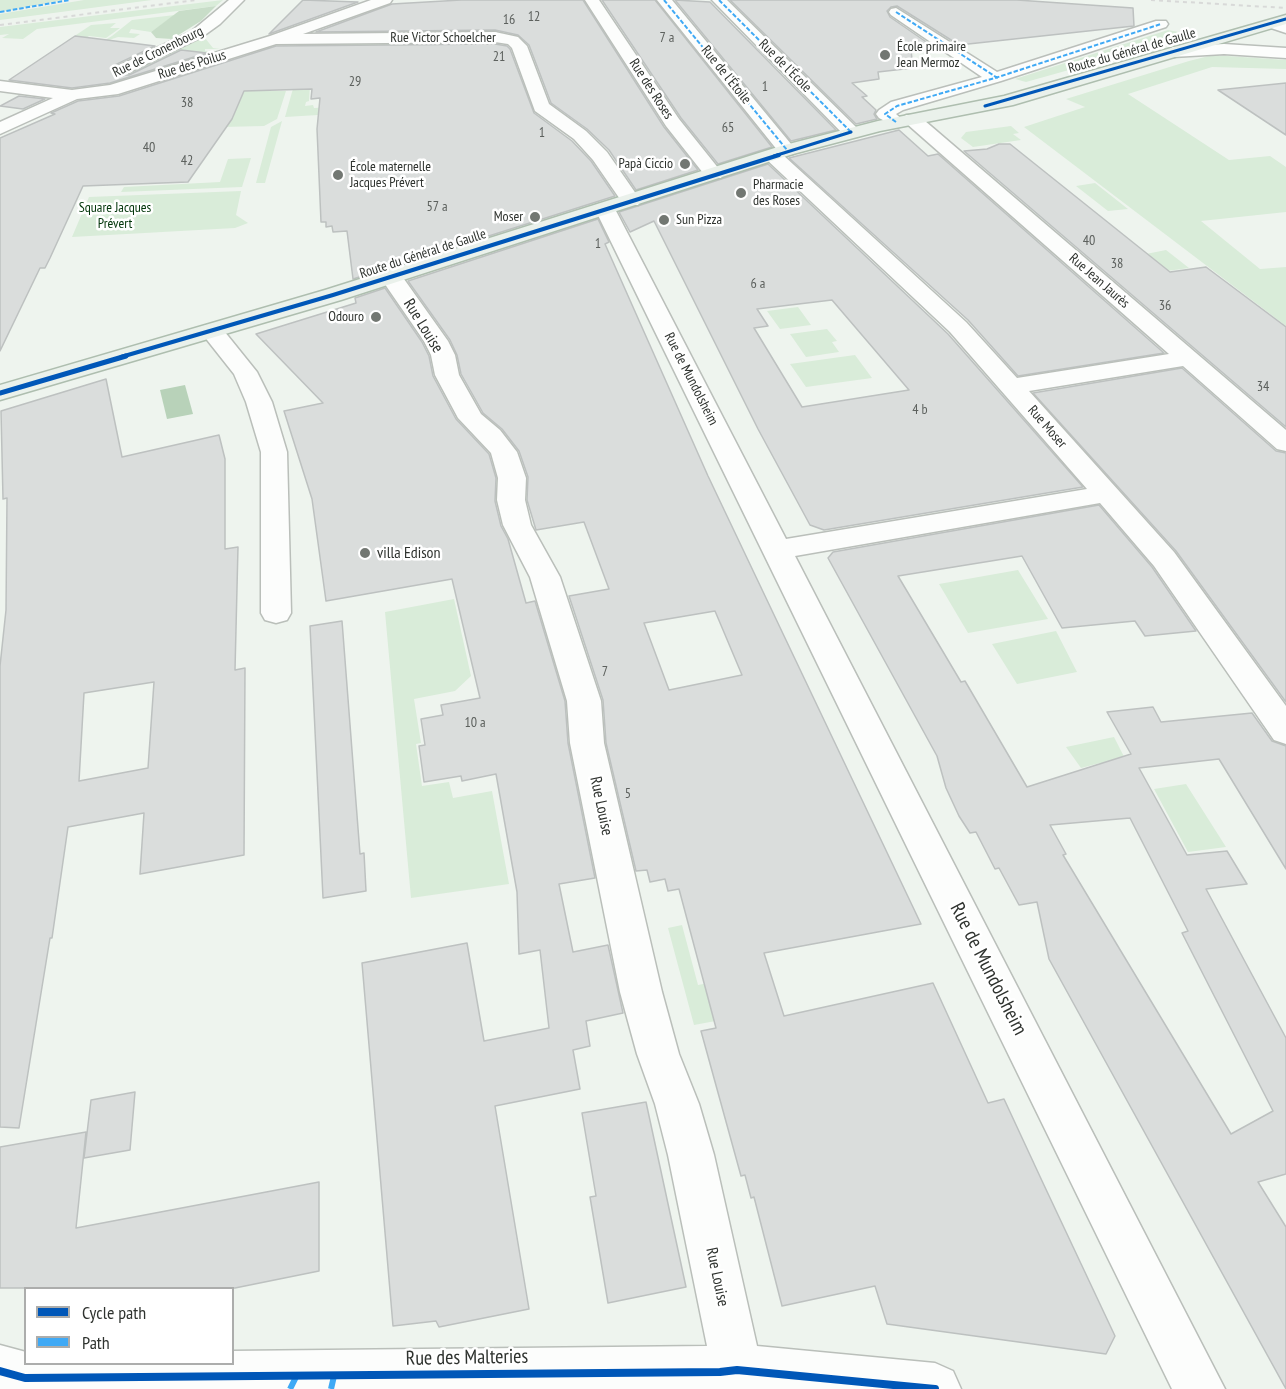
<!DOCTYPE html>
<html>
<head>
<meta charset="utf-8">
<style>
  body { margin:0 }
  #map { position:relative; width:1286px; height:1389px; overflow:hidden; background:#eef4ee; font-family:"PT Sans Narrow",sans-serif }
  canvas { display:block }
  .legend { position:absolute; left:24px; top:1287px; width:210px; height:78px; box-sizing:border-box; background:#fff; border:2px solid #acadac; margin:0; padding:8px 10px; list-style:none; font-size:18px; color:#2f332f }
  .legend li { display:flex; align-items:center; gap:12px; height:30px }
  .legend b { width:30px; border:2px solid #acadac }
</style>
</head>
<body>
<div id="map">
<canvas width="1286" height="1389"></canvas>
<ul class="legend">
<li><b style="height:8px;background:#0057b8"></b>Cycle path</li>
<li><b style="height:8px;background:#3fa9f5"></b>Path</li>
</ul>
</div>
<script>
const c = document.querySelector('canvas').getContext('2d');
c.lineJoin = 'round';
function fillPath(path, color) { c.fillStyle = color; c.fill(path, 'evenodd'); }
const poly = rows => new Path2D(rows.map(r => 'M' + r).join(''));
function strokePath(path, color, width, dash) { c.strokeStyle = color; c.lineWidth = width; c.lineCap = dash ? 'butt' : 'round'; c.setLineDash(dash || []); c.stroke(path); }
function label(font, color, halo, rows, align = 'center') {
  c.font = font + ' "PT Sans Narrow",sans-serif'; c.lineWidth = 5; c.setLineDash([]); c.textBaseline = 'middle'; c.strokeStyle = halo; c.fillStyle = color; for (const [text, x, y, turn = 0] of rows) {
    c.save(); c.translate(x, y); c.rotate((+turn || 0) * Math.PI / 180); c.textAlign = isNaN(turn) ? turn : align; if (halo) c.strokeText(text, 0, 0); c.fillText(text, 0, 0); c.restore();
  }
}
fillPath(poly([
  [0,0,64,0,0,12],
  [84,0,152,0,0,20,0,14],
  [223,0,216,6,37,29,23,39,2,38,9,34,0,35,0,27],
  [175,15,151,32,131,29,129,33,140,34,134,38,118,37,109,40,81,54,112,36,132,20],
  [116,23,110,28,120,28,106,38,89,36,71,49,67,41,91,25],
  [1168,30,1194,35,1026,82,1015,79],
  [205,38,213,48,220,49,205,49,205,51,214,52,118,82,122,84,98,88,198,39],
  [312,42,406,43,408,65,311,69,309,101,306,102,305,106,313,105,314,108,357,106,384,111,285,117,298,71],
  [1213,55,1286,60,1286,69,1212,67,1128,94,1229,160,1270,156,1286,167,1286,212,1201,221,1260,269,1286,267,1286,326,1024,127,1085,107,1066,99,1189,61],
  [270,80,266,91,286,91,277,119,264,126,222,127,225,119,233,118,239,84],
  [282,121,265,183,256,183,271,127],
  [1011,126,1019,133,1013,134,1021,140,973,147,961,138,966,132],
  [251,158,242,187,121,192,124,187,220,182,228,159],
  [1095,183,1128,209,1108,211,1076,186],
  [241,191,236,215,248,223,235,228,72,237,89,197],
  [1166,250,1189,268,1167,271,1146,254],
  [798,307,811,325,780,329,767,311],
  [827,329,837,341,832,342,839,352,806,357,790,334],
  [855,355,872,378,806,387,790,364],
  [1018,570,1048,619,968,633,939,584],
  [454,599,471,676,455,691,414,699,421,743,416,744,422,786,449,782,453,798,492,791,509,884,411,898,385,612],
  [1056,631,1077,672,1017,684,992,644],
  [1114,737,1147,802,1121,805,1100,763,1081,768,1066,747],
  [1186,784,1226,847,1188,852,1154,789],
  [682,925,698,985,768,972,780,1009,694,1025,668,928]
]), '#d9ecd9');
fillPath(poly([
  [216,6,201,21,172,39,156,38,151,32,179,11]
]), '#c8ddc8');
fillPath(poly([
  [185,385,193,414,167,419,160,390]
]), '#b8d2b9');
const building = poly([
  [303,0,358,2,269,34,303,0],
  [461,0,583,0,664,127,698,170,636,190,609,150,587,129,551,103,529,45,518,35,495,30,316,32,392,4,461,0],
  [602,0,655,0,772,147,718,164,681,118,602,0],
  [675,0,710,2,836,130,791,141,675,0],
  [730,0,1017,0,1133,8,1134,26,959,45,897,6,891,7,887,11,890,17,935,48,911,50,913,68,878,72,879,79,852,83,867,96,862,97,876,110,874,114,877,119,856,124,730,0],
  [75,36,155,46,115,65,112,71,116,75,129,75,181,50,207,53,110,83,72,88,9,80,75,36],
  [495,44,507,46,510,49,534,113,572,141,591,161,615,196,353,279,347,231,333,232,332,226,326,227,326,222,321,222,317,129,320,98,311,99,312,89,244,91,232,119,188,182,83,186,50,258,45,268,40,268,0,351,0,138,55,114,51,113,78,101,119,96,276,46,495,44],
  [1286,83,1286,135,1218,90,1286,83],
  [19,96,45,99,23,109,0,106,19,96],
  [899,130,928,156,938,154,1164,353,1018,376,968,320,789,158,899,130],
  [999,144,1010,144,1170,272,1206,267,1286,327,1286,427,964,151,987,149,999,144],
  [768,164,948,334,1083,487,824,530,810,525,758,429,654,221,630,232,619,212,768,164],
  [832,300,909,390,802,407,754,328,768,326,757,309,832,300],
  [598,219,609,242,605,244,708,476,921,924,764,953,784,1016,933,983,988,1103,1004,1099,1043,1183,1115,1336,1106,1354,887,1324,875,1286,782,1306,754,1197,751,1198,745,1175,741,1176,701,1031,716,1028,679,889,668,891,665,879,650,882,647,870,636,871,606,743,603,700,569,596,609,589,584,522,536,530,527,500,528,477,519,451,502,429,483,413,461,374,457,355,450,340,408,281,598,219],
  [715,611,742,675,669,690,644,623,715,611],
  [385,288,422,342,429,356,433,376,456,419,489,454,496,478,495,501,501,526,508,539,526,603,535,601,565,701,568,743,595,878,559,884,573,952,608,945,623,1013,586,1021,590,1046,573,1050,580,1089,495,1106,529,1309,439,1327,436,1321,393,1326,362,963,467,943,484,1041,549,1028,540,950,519,954,517,892,496,774,462,781,461,776,424,782,419,746,425,745,421,719,443,715,441,705,480,698,452,579,326,601,312,499,284,411,323,403,256,334,356,303,355,298,385,288],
  [1182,368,1276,451,1286,453,1286,702,1176,551,1033,393,1182,368],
  [106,379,122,457,219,435,225,459,225,549,238,547,235,670,245,668,244,855,140,874,144,813,68,827,52,938,50,938,19,1128,0,1127,0,666,6,610,7,498,3,499,1,411,106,379],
  [154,682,148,768,79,781,84,693,154,682],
  [1099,505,1152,567,1196,631,1145,636,1135,621,1062,628,1022,556,898,576,961,682,965,681,1027,787,1131,754,1107,712,1153,707,1161,722,1252,713,1272,741,1286,746,1286,869,1219,759,1139,768,1187,855,1227,851,1247,884,1206,889,1286,1038,1286,1174,1258,1182,1286,1227,1286,1389,1049,959,1037,902,1019,905,999,868,995,869,976,832,970,833,959,816,946,788,937,756,828,558,833,552,1099,505],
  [1130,818,1188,931,1182,933,1273,1111,1231,1134,1063,855,1066,854,1050,825,1130,818],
  [342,621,360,854,364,853,366,891,323,898,310,626,342,621],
  [135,1092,130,1150,84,1158,91,1100,135,1092],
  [646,1102,686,1287,608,1303,590,1197,596,1196,582,1113,646,1102],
  [86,1132,76,1228,319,1182,319,1271,235,1288,0,1288,0,1147,86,1132]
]);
fillPath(building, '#dadddc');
strokePath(building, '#bdc1c0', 1.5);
const minor = poly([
  [229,0,244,0,220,24,202,37,128,73,116,73,114,70,116,67,192,31,229,0],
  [371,0,392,0,390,3,303,34,495,32,518,37,527,46,549,104,586,131,607,152,641,201,638,205,624,205,593,160,574,139,535,111,512,48,508,44,495,42,276,44,118,94,77,99,0,134,0,122,53,98,0,91,0,81,72,90,110,85,270,36,371,0],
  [585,0,599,0,679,119,723,174,721,178,707,178,666,126,585,0],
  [657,0,672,0,796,150,793,154,783,155,966,322,1017,378,1169,354,906,123,903,119,906,115,918,115,1286,430,1286,451,1277,449,1183,366,1029,391,1174,552,1286,706,1286,744,1274,740,1154,566,1100,503,795,556,1225,1389,1172,1389,595,209,598,205,605,203,612,205,615,209,786,539,1087,489,950,332,766,159,764,155,766,151,778,151,657,0],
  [712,0,727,0,857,128,860,132,857,136,845,136,712,0],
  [896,8,997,72,1156,21,1166,21,1168,24,1166,27,1001,81,903,110,896,114,905,122,902,126,896,127,879,118,876,114,879,110,891,102,982,77,891,15,889,12,891,9,896,8],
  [1273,20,1286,23,1286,33,1268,27,1266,24,1268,21,1273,20],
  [1224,44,1286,48,1286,58,1224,54,1173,57,1165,52,1173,47,1224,44],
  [391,270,399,272,448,341,455,355,459,375,481,414,500,430,517,452,526,478,525,500,531,525,560,577,601,701,604,743,662,992,679,1054,699,1104,714,1155,757,1346,935,1363,953,1371,961,1389,0,1389,0,1345,26,1352,26,1364,232,1364,232,1351,707,1346,668,1155,655,1104,637,1054,620,992,570,743,567,701,530,577,503,525,497,500,498,478,491,453,458,418,435,375,431,355,424,341,380,277,383,272,391,270],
  [212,324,220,326,257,372,272,402,287,452,291,613,287,620,276,623,265,620,261,613,261,452,246,402,234,374,200,331,204,326,212,324]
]);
const major = poly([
  [1286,15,1286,24,1013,105,880,131,793,154,341,300,0,400,0,385,325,290,781,146,878,121,1004,96,1286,15]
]);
strokePath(minor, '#babfba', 3);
strokePath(major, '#aebeaf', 3);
fillPath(minor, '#fcfdfc');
fillPath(major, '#eaf1eb');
strokePath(poly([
  [1151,0,1286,8],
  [0,25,196,0]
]), '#d8d9d8', 2, [4, 4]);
strokePath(poly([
  [664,0,787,150],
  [719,0,851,132],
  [0,12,70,0],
  [896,12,999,79],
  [896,122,885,114,897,106,995,78,1161,24]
]), '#3fa9f5', 2, [4.5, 2]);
strokePath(poly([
  [290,1389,297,1375],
  [331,1389,334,1376]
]), '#3fa9f5', 6, [13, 6]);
strokePath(poly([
  [985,106,1286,19],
  [774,156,851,132]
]), '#0057b8', 3);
strokePath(poly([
  [121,357,333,295,779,155]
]), '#0057b8', 4);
strokePath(poly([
  [0,393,126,356]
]), '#0057b8', 5);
strokePath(poly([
  [0,1371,25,1378,720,1372,737,1370,935,1389]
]), '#0057b8', 8);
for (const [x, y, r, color] of [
  [885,55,6,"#727772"],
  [685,164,6,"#727772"],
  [338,175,6,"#727772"],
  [741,193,6,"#727772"],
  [535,217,6,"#727772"],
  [664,220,6,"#727772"],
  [376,317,6,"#727772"],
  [365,553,6,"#727772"]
]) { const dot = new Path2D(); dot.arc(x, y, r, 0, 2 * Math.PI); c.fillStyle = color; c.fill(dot); strokePath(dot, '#fff', 2); }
label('14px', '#5c605d', null, [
  ["12",534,17],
  ["16",509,20],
  ["7 a",667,38],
  ["21",499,57],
  ["29",355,82],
  ["1",765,87],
  ["38",187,103],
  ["65",728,128],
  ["1",542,133],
  ["40",149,148],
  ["42",187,161],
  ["57 a",437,207],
  ["40",1089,241],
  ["1",598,244],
  ["38",1117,264],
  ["6 a",758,284],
  ["36",1165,306],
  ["34",1263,387],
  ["4 b",920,410],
  ["7",605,672],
  ["10 a",475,723],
  ["5",628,794]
]);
label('14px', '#2f332f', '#fff', [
  ["Rue Victor Schoelcher",443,38],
  ["Route du Général de Gaulle",1132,51,-16],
  ["Rue de Cronenbourg",158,52,-26],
  ["Rue des Poilus",192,65,-17],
  ["Rue de l'École",785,66,45],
  ["Rue de l'Étoile",726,75,51],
  ["Rue des Roses",651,89,57],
  ["Route du Général de Gaulle",423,254,-18],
  ["Rue Jean Jaurès",1099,281,41],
  ["Rue de Mundolsheim",691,379,63],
  ["Rue Moser",1047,427,49]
]);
label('14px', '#2f332f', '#fff', [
  ["École primaire",897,47],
  ["Jean Mermoz",897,63],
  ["Papà Ciccio",673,164,"right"],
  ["École maternelle",350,167],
  ["Jacques Prévert",350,183],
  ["Pharmacie",753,185],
  ["des Roses",753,201],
  ["Moser",523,217,"right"],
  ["Sun Pizza",676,220],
  ["Odouro",364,317,"right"]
], 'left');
label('14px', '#003509', '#fff', [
  ["Square Jacques",115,208],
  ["Prévert",115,224]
]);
label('16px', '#2f332f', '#fff', [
  ["Rue Louise",423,326,58],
  ["Rue Louise",601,806,78],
  ["Rue Louise",717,1277,78]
]);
label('16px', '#2f332f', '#fff', [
  ["villa Edison",377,553]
], 'left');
label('20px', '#2f332f', '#fff', [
  ["Rue de Mundolsheim",988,969,63],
  ["Rue des Malteries",467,1358,-1]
]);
</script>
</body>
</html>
